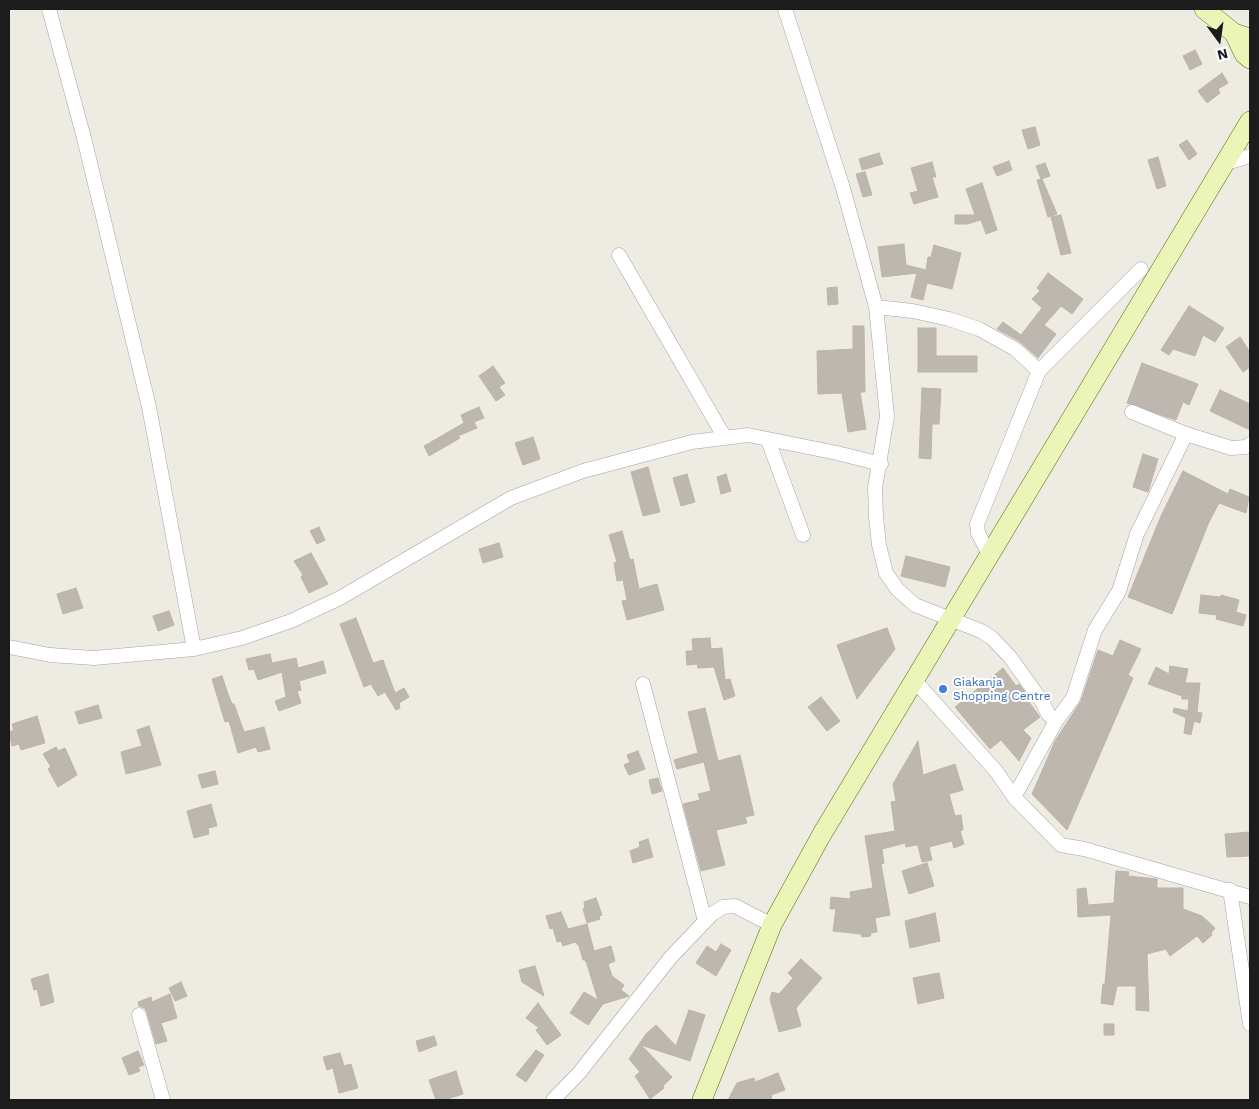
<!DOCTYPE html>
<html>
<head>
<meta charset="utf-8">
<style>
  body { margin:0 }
  #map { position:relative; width:1259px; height:1109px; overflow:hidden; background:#edebe2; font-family:"Work Sans",sans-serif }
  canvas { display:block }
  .frame { position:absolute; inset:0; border:10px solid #1c1c1c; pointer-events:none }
  .north { position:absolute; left:1194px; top:15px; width:50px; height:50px; -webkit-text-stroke:4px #fff; paint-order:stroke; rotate:166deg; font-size:14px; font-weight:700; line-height:20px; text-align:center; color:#1c1c1c }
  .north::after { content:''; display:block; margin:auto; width:18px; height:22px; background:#1c1c1c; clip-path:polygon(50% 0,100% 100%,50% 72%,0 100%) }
</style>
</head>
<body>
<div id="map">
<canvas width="1259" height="1109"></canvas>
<div class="frame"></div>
<div class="north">N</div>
</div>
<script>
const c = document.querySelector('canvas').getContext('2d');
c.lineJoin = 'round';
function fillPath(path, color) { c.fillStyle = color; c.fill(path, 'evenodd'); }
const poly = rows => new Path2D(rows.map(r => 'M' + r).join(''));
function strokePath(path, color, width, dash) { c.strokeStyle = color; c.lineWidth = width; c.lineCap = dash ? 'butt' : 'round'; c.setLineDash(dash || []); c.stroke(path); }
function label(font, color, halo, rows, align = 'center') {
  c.font = font + ' "Work Sans",sans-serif'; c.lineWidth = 4; c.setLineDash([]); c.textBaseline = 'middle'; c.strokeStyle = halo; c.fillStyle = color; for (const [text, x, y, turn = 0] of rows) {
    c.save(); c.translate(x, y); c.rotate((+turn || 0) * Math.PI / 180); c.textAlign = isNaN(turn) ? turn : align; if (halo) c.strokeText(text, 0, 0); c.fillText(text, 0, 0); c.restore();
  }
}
const building = poly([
  [1195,50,1202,64,1190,70,1183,56,1195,50],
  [1222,73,1228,83,1218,89,1220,93,1207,103,1198,91,1222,73],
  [1035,127,1040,145,1028,149,1022,130,1035,127],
  [1187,140,1197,154,1189,160,1179,145,1187,140],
  [879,153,883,164,862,170,859,159,879,153],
  [1158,157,1166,186,1157,189,1148,160,1158,157],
  [1009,161,1012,170,997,176,993,167,1009,161],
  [932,162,936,177,932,177,938,197,914,204,910,193,918,191,911,168,932,162],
  [1045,163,1050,176,1041,179,1036,166,1045,163],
  [865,172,872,195,863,197,856,174,865,172],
  [1042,179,1057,214,1048,217,1037,180,1042,179],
  [982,183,997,230,986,234,981,220,967,224,955,224,955,215,975,215,966,189,982,183],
  [1061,215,1071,253,1061,255,1051,217,1061,215],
  [904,244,906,265,926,270,928,257,931,257,934,245,961,253,952,289,927,283,923,300,911,297,917,273,882,277,878,247,904,244],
  [1048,273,1083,299,1072,314,1061,306,1044,325,1056,334,1038,358,1019,341,997,329,1003,322,1021,335,1042,308,1032,299,1040,291,1037,288,1048,273],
  [837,287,838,304,828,305,827,288,837,287],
  [1189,306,1224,328,1215,342,1203,335,1195,356,1173,349,1169,355,1161,350,1189,306],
  [853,326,864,326,865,392,860,392,866,429,848,432,842,393,818,394,817,351,853,349,853,326],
  [918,328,936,328,936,356,977,356,977,372,918,372,918,328],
  [1240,337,1250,352,1250,367,1243,372,1226,347,1240,337],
  [1142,363,1198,384,1189,405,1183,402,1176,420,1127,403,1142,363],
  [493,366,505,383,499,387,505,395,496,401,479,376,493,366],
  [922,388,941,389,939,424,932,424,931,459,919,458,922,388],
  [1220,390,1250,404,1250,430,1210,411,1220,390],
  [479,407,484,418,474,422,477,428,458,436,460,438,429,456,424,446,464,423,461,415,479,407],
  [533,437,540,459,523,465,515,443,533,437],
  [1143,454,1158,459,1148,492,1133,487,1143,454],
  [648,467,660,512,643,516,631,472,648,467],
  [1183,471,1228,494,1230,489,1249,497,1246,513,1219,503,1209,522,1172,614,1128,597,1161,516,1183,471],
  [687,474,695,502,681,506,673,478,687,474],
  [726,474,731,491,721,494,717,477,726,474],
  [319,527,325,540,317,544,310,531,319,527],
  [622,531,630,560,633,559,639,589,657,584,664,610,627,620,622,601,627,600,623,580,617,581,614,563,617,562,609,535,622,531],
  [499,543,503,557,483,563,479,549,499,543],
  [311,553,328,584,309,593,301,577,303,575,294,561,311,553],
  [906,556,950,567,945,587,901,576,906,556],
  [76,588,83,608,63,614,57,594,76,588],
  [1201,595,1221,597,1221,595,1239,600,1236,612,1246,615,1243,626,1216,619,1217,615,1199,613,1201,595],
  [169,611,174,625,158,631,153,616,169,611],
  [356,618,373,663,383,660,395,693,404,688,409,697,399,703,400,708,396,710,385,692,378,696,371,684,364,687,340,624,356,618],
  [887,628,895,649,857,699,837,645,887,628],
  [710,638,711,649,722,648,725,680,730,679,735,696,724,700,714,667,698,668,697,664,687,665,686,651,693,651,692,639,710,638],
  [1120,640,1141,649,1128,675,1133,678,1067,830,1032,794,1055,741,1081,701,1098,650,1113,656,1120,640],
  [270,654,272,663,296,658,298,668,323,661,326,673,299,681,301,690,297,691,301,703,279,711,275,701,286,697,282,672,258,680,254,669,249,670,246,659,270,654],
  [1170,666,1188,669,1185,683,1200,683,1197,712,1202,713,1200,723,1194,721,1191,735,1184,733,1186,718,1173,712,1174,708,1188,711,1189,699,1182,699,1182,696,1148,684,1156,667,1169,674,1170,666],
  [1003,668,1016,686,1019,684,1025,692,1023,694,1040,717,1023,730,1031,738,1019,761,1001,740,990,749,955,707,1003,668],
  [222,676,228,694,232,704,234,704,244,732,264,727,270,749,258,752,256,747,238,753,229,721,225,722,212,679,222,676],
  [821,697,840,721,827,731,808,707,821,697],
  [98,705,102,718,79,724,75,712,98,705],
  [705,708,718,761,740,755,754,815,745,817,747,823,716,830,725,865,701,871,683,804,700,800,698,794,711,791,704,762,677,769,674,760,698,753,688,712,705,708],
  [37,716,45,743,21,750,19,744,12,746,9,732,14,730,12,724,37,716],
  [149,726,161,765,126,774,121,752,142,746,137,730,149,726],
  [918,741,923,775,955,764,963,790,949,794,955,816,961,815,963,830,960,831,964,844,954,848,952,841,929,847,932,860,922,862,918,846,916,845,906,847,905,843,882,849,884,863,881,864,890,915,875,918,877,932,870,933,871,936,862,937,861,934,833,931,836,909,830,909,831,897,851,899,850,892,873,888,865,836,895,831,891,802,896,801,893,784,918,741],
  [56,747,58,751,65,748,77,775,58,787,48,769,51,767,43,754,56,747],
  [638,751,645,769,629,775,624,765,630,762,627,755,638,751],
  [215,771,218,784,202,788,198,775,215,771],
  [658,778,662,791,652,794,649,780,658,778],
  [211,804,217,826,208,828,209,834,194,838,187,811,211,804],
  [1250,832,1250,856,1227,857,1225,834,1250,832],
  [648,839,653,857,633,863,630,851,640,847,639,842,648,839],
  [927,863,934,886,909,894,902,871,927,863],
  [1116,871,1129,872,1128,876,1157,879,1157,888,1183,888,1183,909,1202,916,1215,928,1211,933,1212,935,1203,943,1197,936,1170,956,1166,949,1147,954,1149,1011,1136,1010,1136,986,1117,986,1113,1005,1101,1003,1103,984,1105,984,1111,915,1078,917,1077,889,1086,888,1088,905,1114,903,1116,871],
  [596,898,602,915,599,916,600,919,587,923,583,909,585,908,584,902,596,898],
  [561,912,568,929,587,924,594,951,611,946,615,961,608,964,612,976,624,985,621,990,629,996,603,1004,588,1025,570,1013,584,992,598,1000,587,964,585,960,583,960,579,946,575,942,563,946,561,941,557,942,553,928,550,929,546,916,561,912],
  [935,913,940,941,910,948,905,921,935,913],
  [721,944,731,950,716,976,696,963,707,946,716,952,721,944],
  [801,959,822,978,796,1008,801,1026,779,1032,770,999,772,992,779,994,793,978,788,973,801,959],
  [535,966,544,996,522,982,519,970,535,966],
  [939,973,944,998,918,1004,913,978,939,973],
  [48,974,54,1002,41,1006,37,989,34,990,31,979,48,974],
  [181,982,187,996,175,1001,169,988,181,982],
  [170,994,177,1018,161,1023,167,1041,156,1044,147,1013,145,1008,139,1006,138,1002,151,997,152,1002,170,994],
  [538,1003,561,1035,547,1045,536,1030,539,1028,526,1018,538,1003],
  [689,1010,705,1015,690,1061,641,1045,672,1077,663,1086,664,1088,650,1099,635,1076,640,1072,629,1059,646,1034,656,1025,676,1046,689,1010],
  [1104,1024,1114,1024,1114,1035,1104,1035,1104,1024],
  [434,1036,437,1045,419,1052,416,1041,434,1036],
  [536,1050,544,1055,526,1082,516,1075,536,1050],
  [138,1051,144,1065,138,1067,140,1071,129,1075,122,1058,138,1051],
  [340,1053,344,1066,351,1064,358,1088,339,1093,333,1068,327,1070,323,1057,340,1053],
  [456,1071,463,1094,444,1100,436,1100,429,1080,456,1071],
  [778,1073,785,1090,771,1095,772,1100,728,1100,737,1083,754,1078,755,1082,778,1073]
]);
fillPath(building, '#bdb7af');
strokePath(building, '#beb3a6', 1);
const minor = poly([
  [49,9,84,138,149,407,194,649],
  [785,9,843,188,876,307,887,416,875,488,876,517,879,545,886,573,897,589,915,605,981,631,992,638,1010,657,1043,703,1048,714,1056,721,1014,797],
  [1226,163,1250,156],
  [619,255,725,438],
  [876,307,913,311,949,319,979,329,1015,349,1039,371,977,524,978,533,989,554],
  [1039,371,1141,269],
  [1132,412,1186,434],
  [768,440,803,535],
  [9,647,50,655,94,658,194,649,242,638,291,621,340,598,511,498,583,471,692,442,748,435,837,453,881,464],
  [915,681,996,771,1014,797,1061,845,1084,849,1250,897],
  [643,684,705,921],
  [1056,721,1073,698,1095,630,1119,591,1137,534,1186,434,1231,448,1246,447,1250,444],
  [1230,890,1250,1024],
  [139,1015,163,1100],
  [553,1100,579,1073,671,957,712,914,723,907,735,906,772,925]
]);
const secondary = poly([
  [1204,9,1234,33,1250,38],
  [1234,33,1244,54,1250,59],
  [702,1100,772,925,822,834,1250,121]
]);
strokePath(minor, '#a3a3a3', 15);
strokePath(secondary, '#556c0b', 20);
strokePath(minor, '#fff', 14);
strokePath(secondary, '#ebf5b8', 19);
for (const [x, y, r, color] of [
  [943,689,5,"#3f7fe0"]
]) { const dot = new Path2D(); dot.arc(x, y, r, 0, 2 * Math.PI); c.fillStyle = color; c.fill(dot); strokePath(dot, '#fff', 2); }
label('12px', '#366cbe', '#fff', [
  ["Giakanja",953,682],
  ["Shopping Centre",953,696]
], 'left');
</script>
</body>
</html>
